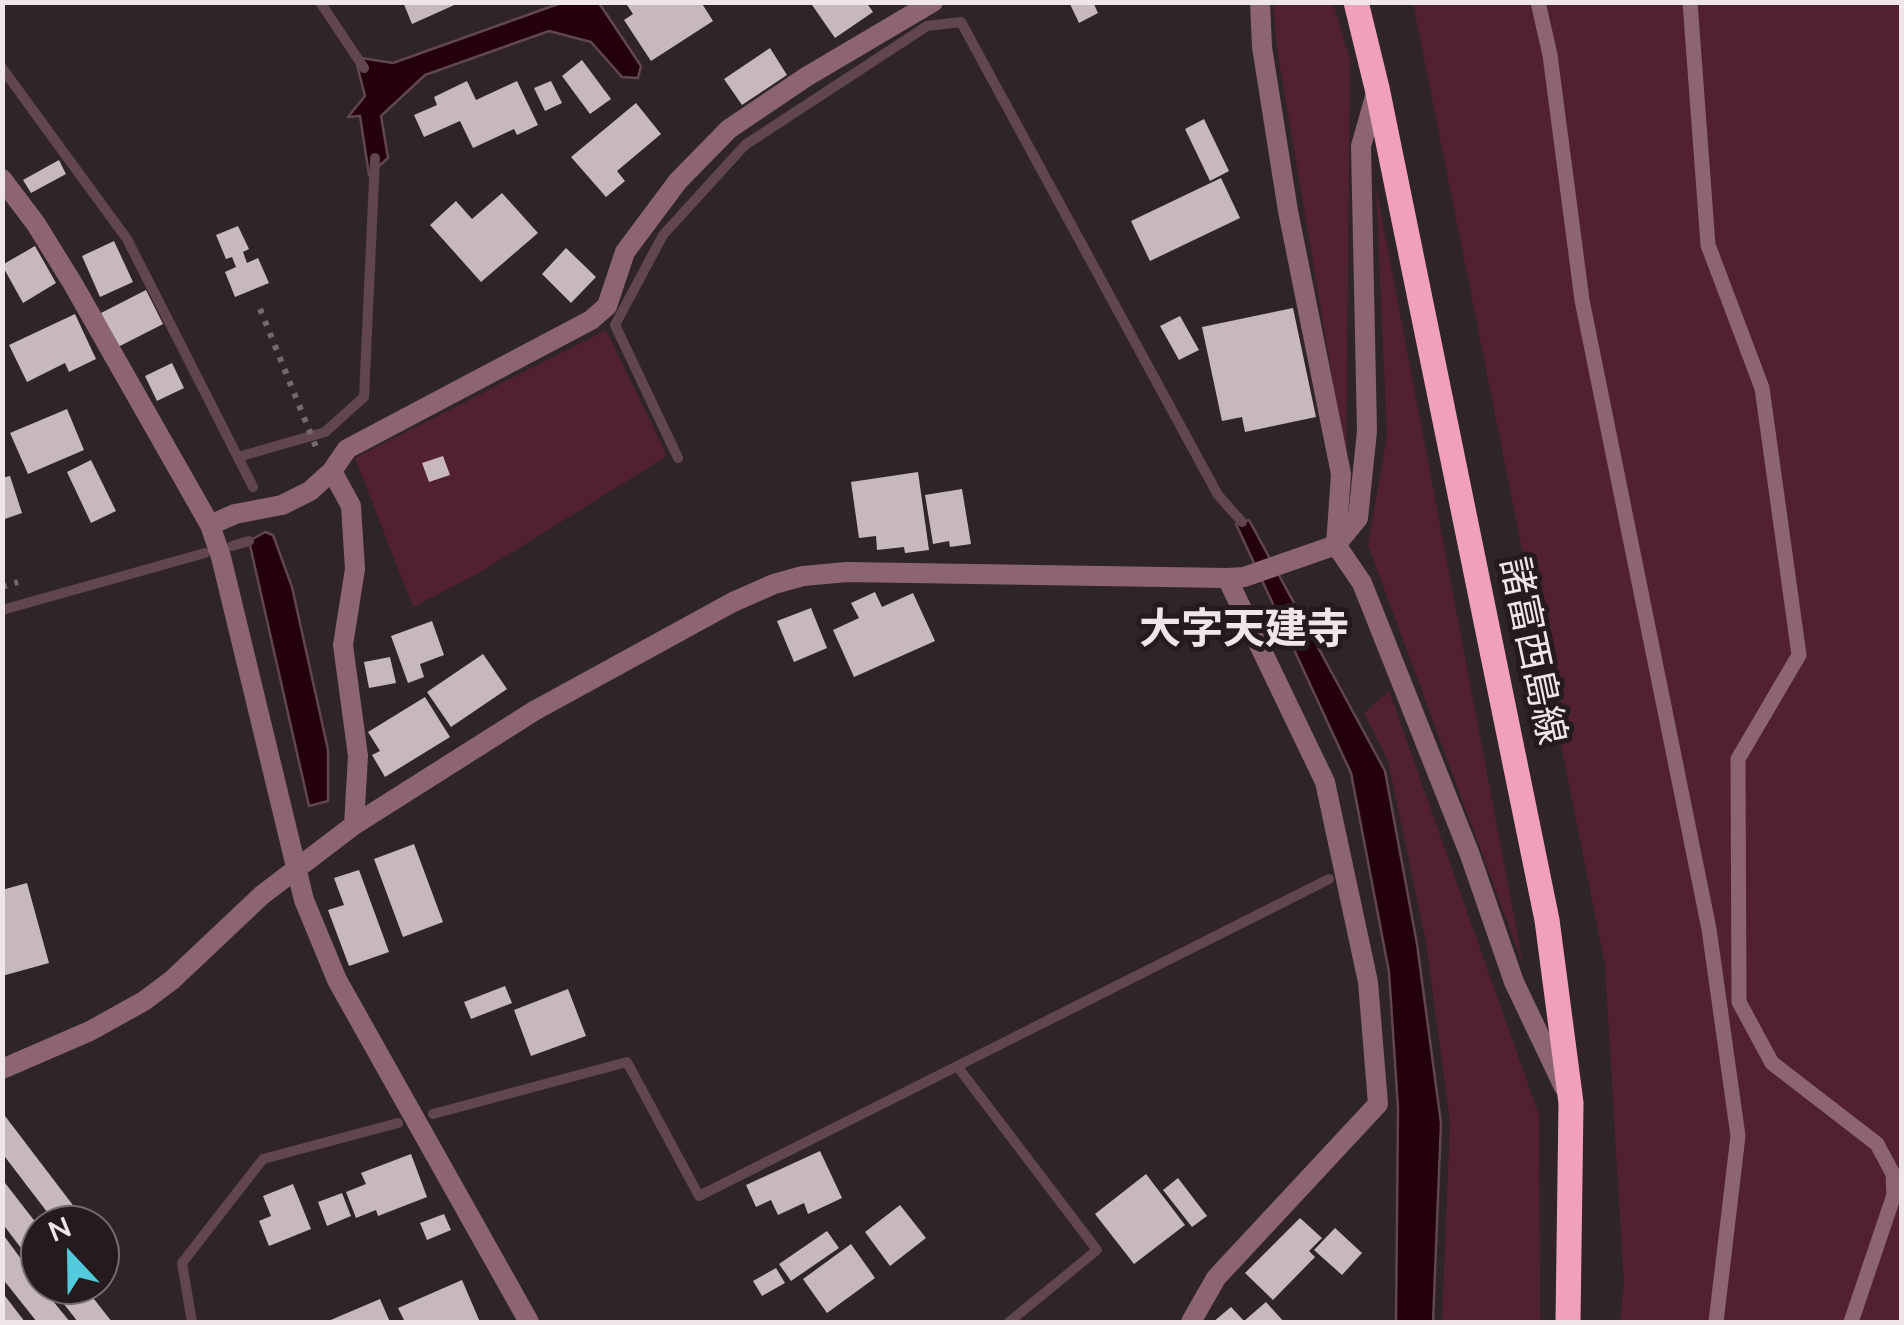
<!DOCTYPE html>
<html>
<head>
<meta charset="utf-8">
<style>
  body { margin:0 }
  #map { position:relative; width:1904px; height:1325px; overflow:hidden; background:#2f2528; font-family:Mulish,sans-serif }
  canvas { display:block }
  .frame { position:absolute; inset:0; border:5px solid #eee6e8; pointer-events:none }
  .north { position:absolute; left:20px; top:1205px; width:100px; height:100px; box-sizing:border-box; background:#251b1e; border:2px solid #756c6f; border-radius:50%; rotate:338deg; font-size:28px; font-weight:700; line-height:40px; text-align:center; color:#eee6e8 }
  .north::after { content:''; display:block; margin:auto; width:35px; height:45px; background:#54cadd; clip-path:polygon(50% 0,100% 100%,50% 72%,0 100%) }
</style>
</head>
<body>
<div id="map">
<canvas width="1904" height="1325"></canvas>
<div class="frame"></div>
<div class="north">N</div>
</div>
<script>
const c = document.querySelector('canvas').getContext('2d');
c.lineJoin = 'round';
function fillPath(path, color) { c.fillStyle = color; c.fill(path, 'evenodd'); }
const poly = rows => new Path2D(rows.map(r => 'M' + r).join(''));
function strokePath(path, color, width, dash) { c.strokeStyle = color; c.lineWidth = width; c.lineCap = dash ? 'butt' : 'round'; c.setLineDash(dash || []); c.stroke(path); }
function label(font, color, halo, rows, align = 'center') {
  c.font = font + ' Mulish,"Noto Sans JP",sans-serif'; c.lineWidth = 10; c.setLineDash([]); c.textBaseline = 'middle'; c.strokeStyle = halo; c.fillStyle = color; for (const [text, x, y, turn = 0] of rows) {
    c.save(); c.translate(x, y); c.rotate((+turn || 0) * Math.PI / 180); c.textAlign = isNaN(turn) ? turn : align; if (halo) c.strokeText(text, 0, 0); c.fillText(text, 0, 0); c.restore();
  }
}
fillPath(poly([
  [1273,3,1333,3,1350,60,1346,459,1277,48],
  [1413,3,1901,3,1901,1322,1620,1322,1624,1285,1605,965],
  [1376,187,1523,964,1368,545,1387,437],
  [606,330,667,456,477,574,413,607,355,458],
  [1389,691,1539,1115,1540,1322,1442,1322,1450,1122,1426,942,1388,761,1364,713]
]), '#512132');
const water = poly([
  [561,3,599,3,641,66,638,78,622,77,591,42,549,31,425,75,381,116,388,158,369,175,360,116,348,117,365,96,355,57,393,63,561,3],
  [1249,520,1385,771,1417,944,1441,1123,1433,1322,1396,1322,1398,1108,1389,972,1351,773,1236,524,1249,520],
  [265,532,273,535,292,587,328,750,328,801,309,806,249,541,265,532]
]);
fillPath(water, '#24000e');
strokePath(water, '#61454f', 2.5);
strokePath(poly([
  [320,2,364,68],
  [2,68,127,239,253,487],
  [238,457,325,432,364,397,375,158],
  [678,458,615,325,663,235,745,145,927,26,961,22,1218,495,1242,522],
  [232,546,249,541],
  [2,610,205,553],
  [957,1066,1097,1250,1009,1322],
  [433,1114,627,1062,699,1196,1329,879],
  [192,1322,182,1263,263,1159,398,1123]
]), '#61454f', 10);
fillPath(poly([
  [403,2,461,2,412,24],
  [625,2,701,2,713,21,651,61,624,20,633,14],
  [810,2,866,2,873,12,835,38],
  [1069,2,1093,2,1098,13,1079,23],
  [770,48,787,75,742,105,724,79],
  [582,60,611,99,590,114,562,76],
  [467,81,476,100,517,81,538,125,517,135,514,129,473,148,460,121,424,137,414,115,437,105,434,97],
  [551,81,562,103,545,111,534,88],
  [636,103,661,134,617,171,625,181,606,197,571,157],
  [1204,119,1229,171,1210,181,1185,129],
  [59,160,66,174,31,193,23,180],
  [1221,178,1240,218,1150,261,1131,221],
  [502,193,538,233,481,282,430,225,456,201,472,219],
  [238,226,249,249,243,252,247,263,258,258,269,283,235,297,225,272,236,267,232,257,226,259,216,235],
  [114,241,133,282,100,297,82,256],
  [35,246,56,283,23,303,2,265],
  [566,248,596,277,571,303,542,274],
  [146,290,163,324,118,347,101,313],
  [1293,308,1316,417,1245,432,1242,417,1222,421,1202,327],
  [75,314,96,359,69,372,65,363,27,382,9,345],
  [1180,316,1199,350,1179,360,1160,326],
  [172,363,184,388,157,401,145,376],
  [67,409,84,450,28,474,10,433],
  [443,456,450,475,429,482,422,463],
  [91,460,116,511,91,523,67,472],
  [918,472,929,550,905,553,904,547,877,550,876,536,859,538,851,482],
  [10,476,22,513,2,520,2,478],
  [962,489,971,544,950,547,949,541,933,544,925,495],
  [875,592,882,607,913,593,935,641,854,677,833,630,859,618,851,603],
  [811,608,827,648,794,662,777,621],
  [432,621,444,655,420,664,424,677,408,683,391,636],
  [483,654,507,689,451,727,427,692],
  [390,657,396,683,369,688,364,662],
  [425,697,450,737,385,777,372,755,380,751,368,732],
  [414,844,443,922,403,937,374,859],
  [359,870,389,952,349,966,328,910,344,905,334,878],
  [27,883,49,963,2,976,2,890],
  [505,986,512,1003,471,1019,464,1002],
  [568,989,586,1036,531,1056,514,1010],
  [2,1112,85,1221,79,1225,57,1225,2,1153],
  [820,1151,842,1198,808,1214,804,1203,778,1215,771,1200,756,1207,746,1185],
  [411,1154,427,1197,378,1216,376,1210,356,1218,346,1192,366,1184,361,1173],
  [1146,1174,1185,1225,1134,1264,1095,1214],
  [1178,1178,1207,1216,1192,1227,1163,1190],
  [2,1179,40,1228,40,1273,2,1223],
  [293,1184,311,1229,269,1246,259,1221,271,1216,263,1196],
  [342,1193,351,1216,327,1226,318,1202],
  [900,1205,926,1238,890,1266,865,1232],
  [444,1214,451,1230,427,1240,420,1223],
  [1300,1218,1322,1238,1309,1251,1315,1257,1273,1300,1245,1273],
  [1335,1228,1362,1253,1342,1275,1314,1250],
  [827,1231,839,1248,791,1281,779,1264],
  [2,1233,40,1285,70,1322,37,1322,2,1278],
  [851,1244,875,1278,827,1313,803,1279],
  [776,1268,785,1283,762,1296,753,1281],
  [462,1280,480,1322,405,1322,398,1308],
  [49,1285,83,1285,112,1322,78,1322],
  [2,1292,25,1322,2,1322],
  [380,1299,390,1322,326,1322],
  [1266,1302,1284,1322,1213,1322,1231,1307,1244,1321]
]), '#c6b8bc');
strokePath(poly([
  [260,309,316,447],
  [2,587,18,582]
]), '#72696c', 6, [5, 8]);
strokePath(poly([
  [1538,2,1550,55,1582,300,1709,929,1738,1136,1716,1322],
  [1690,2,1708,245,1762,388,1799,655,1738,759,1739,1002,1772,1063,1877,1144,1893,1174,1894,1195,1851,1322]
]), '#8c6570', 15);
strokePath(poly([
  [1260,2,1262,47,1288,211,1341,474,1336,545,1362,583,1470,855,1514,982,1564,1087],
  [2,179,36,224,73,284,210,525,221,557,304,900,337,980,529,1322],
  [332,471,351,506,355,569,343,645,358,756,354,825],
  [210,525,235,514,282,505,310,491,332,471,347,449,591,320,607,306,625,252,678,181,729,129,806,77,933,2],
  [2,1069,90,1031,144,1001,172,980,262,895,354,825,534,711,733,602,774,584,803,576,847,572,1227,578,1244,577,1336,545,1358,518,1367,431,1361,146,1377,90],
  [1191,1322,1216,1278,1378,1104,1368,982,1325,782,1227,578]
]), '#8c6570', 20);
strokePath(poly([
  [1356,2,1377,88,1547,920,1571,1103,1568,1322]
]), '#f0a1b9', 25);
label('38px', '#eee6e8', '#251b1e', [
  ["諸富西島線",1532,651,78]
]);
label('bold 42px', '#eee6e8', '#251b1e', [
  ["大字天建寺",1244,630]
]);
</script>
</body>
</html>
